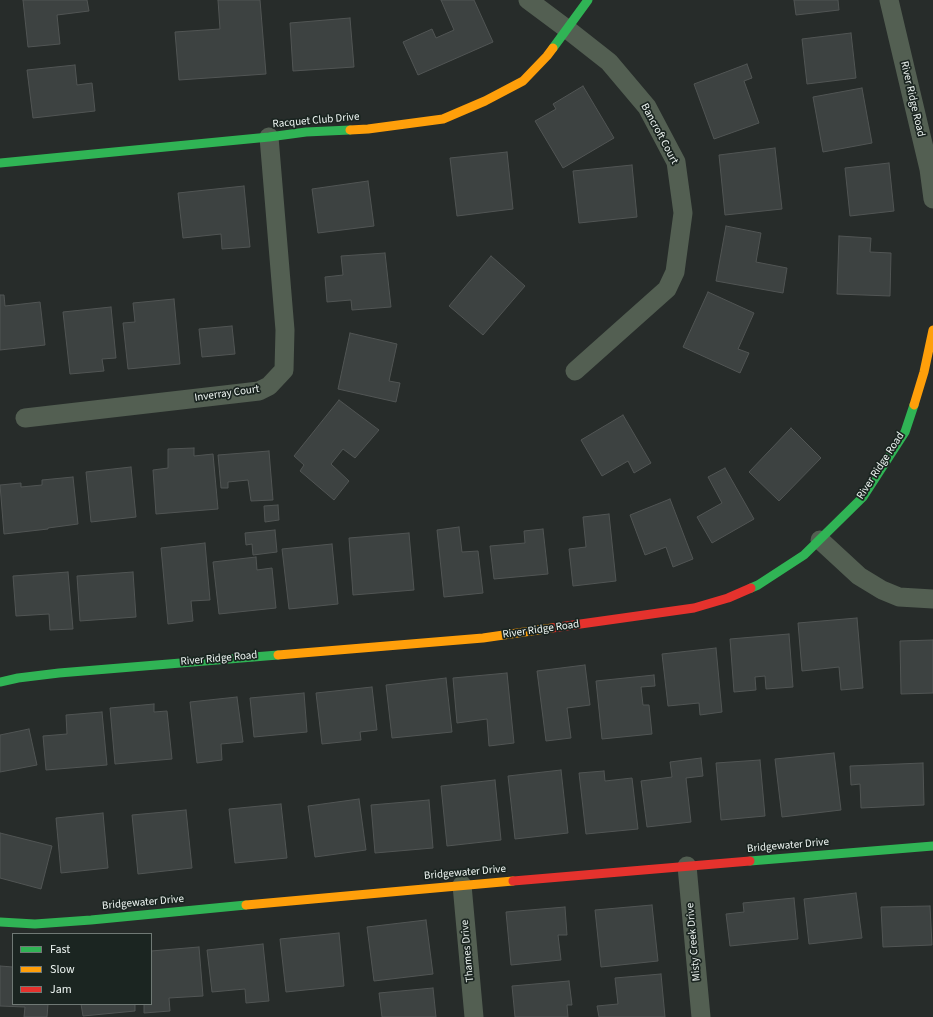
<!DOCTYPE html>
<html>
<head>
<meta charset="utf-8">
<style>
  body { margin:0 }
  #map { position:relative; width:933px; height:1017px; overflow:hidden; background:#272c2a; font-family:"Source Sans 3",sans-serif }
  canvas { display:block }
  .legend { position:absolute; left:12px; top:933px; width:140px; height:72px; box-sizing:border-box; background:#1b2521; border:1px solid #707975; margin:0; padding:5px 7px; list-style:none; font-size:12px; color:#eff6f3 }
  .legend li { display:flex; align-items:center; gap:8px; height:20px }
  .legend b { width:20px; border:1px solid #707975 }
</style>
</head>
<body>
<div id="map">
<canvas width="933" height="1017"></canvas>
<ul class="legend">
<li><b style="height:5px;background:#30b455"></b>Fast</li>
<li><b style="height:5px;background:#ff9f0a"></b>Slow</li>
<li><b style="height:5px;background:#e5322d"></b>Jam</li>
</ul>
</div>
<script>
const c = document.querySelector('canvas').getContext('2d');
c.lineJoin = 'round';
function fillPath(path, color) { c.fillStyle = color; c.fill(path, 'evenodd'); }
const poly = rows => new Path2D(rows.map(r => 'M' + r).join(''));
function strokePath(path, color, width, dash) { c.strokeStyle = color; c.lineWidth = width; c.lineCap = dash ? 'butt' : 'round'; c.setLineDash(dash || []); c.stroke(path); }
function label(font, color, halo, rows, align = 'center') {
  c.font = font + ' "Source Sans 3",sans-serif'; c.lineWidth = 3.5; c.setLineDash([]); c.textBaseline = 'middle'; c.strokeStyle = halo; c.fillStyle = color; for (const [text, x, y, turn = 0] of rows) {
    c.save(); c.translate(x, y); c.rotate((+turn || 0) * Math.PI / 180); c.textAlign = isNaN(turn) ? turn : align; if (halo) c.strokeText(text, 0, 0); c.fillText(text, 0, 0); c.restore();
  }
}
const building = poly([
  [23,0,87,0,89,11,57,15,60,44,28,47,23,0],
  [218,0,260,0,266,74,179,80,175,32,220,29,218,0],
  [441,0,474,0,493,42,418,75,403,42,432,29,436,38,454,30,441,0],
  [794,0,838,0,839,10,796,15,794,0],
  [350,18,354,67,293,71,290,23,350,18],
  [851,33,856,78,807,84,802,39,851,33],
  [747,64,752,78,744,81,759,123,714,139,694,84,747,64],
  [75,65,77,85,92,83,95,111,33,118,27,70,75,65],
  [583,86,614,138,563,168,535,121,556,109,553,104,583,86],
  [862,88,872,143,823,152,813,97,862,88],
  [775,148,782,209,725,215,719,155,775,148],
  [507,152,513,209,457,216,450,158,507,152],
  [889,163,894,211,850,216,845,168,889,163],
  [632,165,637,217,579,223,573,171,632,165],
  [368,181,374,226,318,233,312,189,368,181],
  [244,186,250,247,222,249,221,234,183,238,178,193,244,186],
  [726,226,761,233,756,262,787,268,783,293,716,281,726,226],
  [839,236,871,238,870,252,891,253,890,296,837,294,839,236],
  [385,253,391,307,352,310,351,300,327,302,325,277,343,275,341,256,385,253],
  [491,256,525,286,483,335,449,306,491,256],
  [708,292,754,313,738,349,749,353,740,373,683,347,708,292],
  [0,295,4,295,5,306,40,302,45,345,0,350,0,295],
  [174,299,180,364,128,369,123,323,135,322,133,303,174,299],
  [111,307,116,358,102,359,104,371,70,374,63,312,111,307],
  [232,326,235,354,202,357,199,329,232,326],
  [350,333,397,344,389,381,400,383,396,402,338,389,350,333],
  [339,400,379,430,355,458,343,449,331,464,349,481,334,500,300,471,304,465,294,456,339,400],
  [623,415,651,463,634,473,628,461,602,476,581,440,623,415],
  [791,428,821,458,779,501,749,472,791,428],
  [194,448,194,456,213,454,218,509,156,514,153,470,168,468,168,449,194,448],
  [269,451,273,500,251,501,248,480,228,482,228,488,221,488,218,455,269,451],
  [131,467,136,517,91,522,86,472,131,467],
  [725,468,754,519,712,543,697,517,722,503,708,477,725,468],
  [73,477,78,524,48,528,48,529,4,534,0,485,21,483,21,487,42,485,42,480,73,477],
  [670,499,693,559,673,567,666,547,645,555,630,515,670,499],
  [278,505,279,520,265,522,264,506,278,505],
  [609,514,616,581,573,586,569,549,586,547,583,517,609,514],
  [459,527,462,552,478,551,483,593,444,597,437,530,459,527],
  [543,529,548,574,494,579,490,546,525,543,524,531,543,529],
  [275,530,277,552,253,555,252,544,246,545,245,533,275,530],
  [409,533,414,590,353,595,349,538,409,533],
  [205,543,210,600,191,601,193,621,168,624,161,548,205,543],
  [332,544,338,604,289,609,282,549,332,544],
  [256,557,257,570,272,568,276,608,219,614,213,562,256,557],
  [68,572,73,629,50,630,49,614,16,616,13,576,68,572],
  [133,572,136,617,80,621,77,576,133,572],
  [857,618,863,688,841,690,839,667,802,671,798,623,857,618],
  [789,634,793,687,766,689,765,676,755,677,756,690,734,692,730,639,789,634],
  [933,640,933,693,901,694,900,641,933,640],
  [716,648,722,712,700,715,699,703,668,706,662,654,716,648],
  [585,665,590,705,567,708,571,738,546,741,537,671,585,665],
  [507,673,514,743,489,746,487,719,457,723,453,678,507,673],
  [654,675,655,686,641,687,643,705,649,705,652,734,602,739,596,681,654,675],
  [446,678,452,732,392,738,386,685,446,678],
  [372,687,377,730,360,732,361,740,322,744,316,693,372,687],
  [304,693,307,732,254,737,250,698,304,693],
  [237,697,243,742,221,744,222,760,197,763,190,702,237,697],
  [154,704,154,712,167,711,172,759,115,764,110,708,154,704],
  [102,712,107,765,46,770,43,736,67,734,66,715,102,712],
  [29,729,37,765,0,772,0,735,29,729],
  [834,753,841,810,782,817,775,759,834,753],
  [701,758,703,776,686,778,691,822,647,827,641,781,672,777,670,762,701,758],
  [760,760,765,816,721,820,716,763,760,760],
  [923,763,924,805,861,808,860,784,851,785,850,766,923,763],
  [561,770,568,833,515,839,508,776,561,770],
  [604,771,605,781,632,778,638,829,586,834,579,773,604,771],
  [495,780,501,840,447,846,441,786,495,780],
  [359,799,366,850,315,857,308,806,359,799],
  [429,800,433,848,375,853,371,805,429,800],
  [281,804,287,858,235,863,229,809,281,804],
  [186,810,192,868,138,874,132,815,186,810],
  [103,813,108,868,61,873,56,818,103,813],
  [0,833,52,846,41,889,0,878,0,833],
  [856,893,862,938,809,944,804,899,856,893],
  [794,898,798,939,730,946,726,914,744,912,743,903,794,898],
  [652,905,658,961,601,967,595,910,652,905],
  [930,906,932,945,883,947,881,907,930,906],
  [565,907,567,935,558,935,561,960,511,965,506,912,565,907],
  [426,920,433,974,374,981,367,927,426,920],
  [339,933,344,986,286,992,280,939,339,933],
  [263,944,269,1001,246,1003,245,989,212,992,207,950,263,944],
  [199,947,203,996,169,998,170,1011,144,1013,144,1004,151,1004,151,951,199,947],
  [0,966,13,967,13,1004,48,1004,47,1017,24,1017,25,1007,0,1006,0,966],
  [661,974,665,1017,599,1017,597,1006,618,1004,615,978,661,974],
  [569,981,572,1005,567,1005,568,1017,515,1017,512,986,569,981],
  [433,988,436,1017,382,1017,379,993,433,988],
  [81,1004,135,1004,135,1011,83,1016,81,1004]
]);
fillPath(building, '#3d4241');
strokePath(building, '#515554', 1);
strokePath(poly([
  [528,0,567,29,609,62,647,107,676,162,683,213,675,272,667,289,575,371],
  [889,0,929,169,933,199],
  [25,418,259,391,269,386,284,370,285,330,269,137],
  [820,540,859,576,882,590,899,597,933,599],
  [687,866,701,1017],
  [462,885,474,1017]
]), '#535f52', 19);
strokePath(poly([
  [553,48,588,0],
  [0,163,269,137,306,132,350,130],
  [751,588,758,585,804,555,863,497,905,432,914,405],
  [0,682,18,678,59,673,278,655],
  [750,861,933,846],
  [0,922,35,924,91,920,246,905]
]), '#30b455', 9);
strokePath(poly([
  [350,130,368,129,443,119,485,101,523,81,547,56,553,48],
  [914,405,924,372,933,330],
  [278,655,483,638,552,628],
  [246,905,513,881]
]), '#ff9f0a', 9);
strokePath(poly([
  [552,628,694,608,728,598,751,588],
  [513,881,750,861]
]), '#e5322d', 9);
label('11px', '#eff6f3', '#1b2521', [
  ["River Ridge Road",912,99,77],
  ["Racquet Club Drive",316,121,-5],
  ["Bancroft Court",659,134,62],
  ["Inverray Court",227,394,-8],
  ["River Ridge Road",881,466,-57],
  ["River Ridge Road",541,630,-8],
  ["River Ridge Road",219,659,-5],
  ["Bridgewater Drive",788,846,-5],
  ["Bridgewater Drive",465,873,-5],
  ["Bridgewater Drive",143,903,-5],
  ["Misty Creek Drive",694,942,-95],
  ["Thames Drive",468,951,-95]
]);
</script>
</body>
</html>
